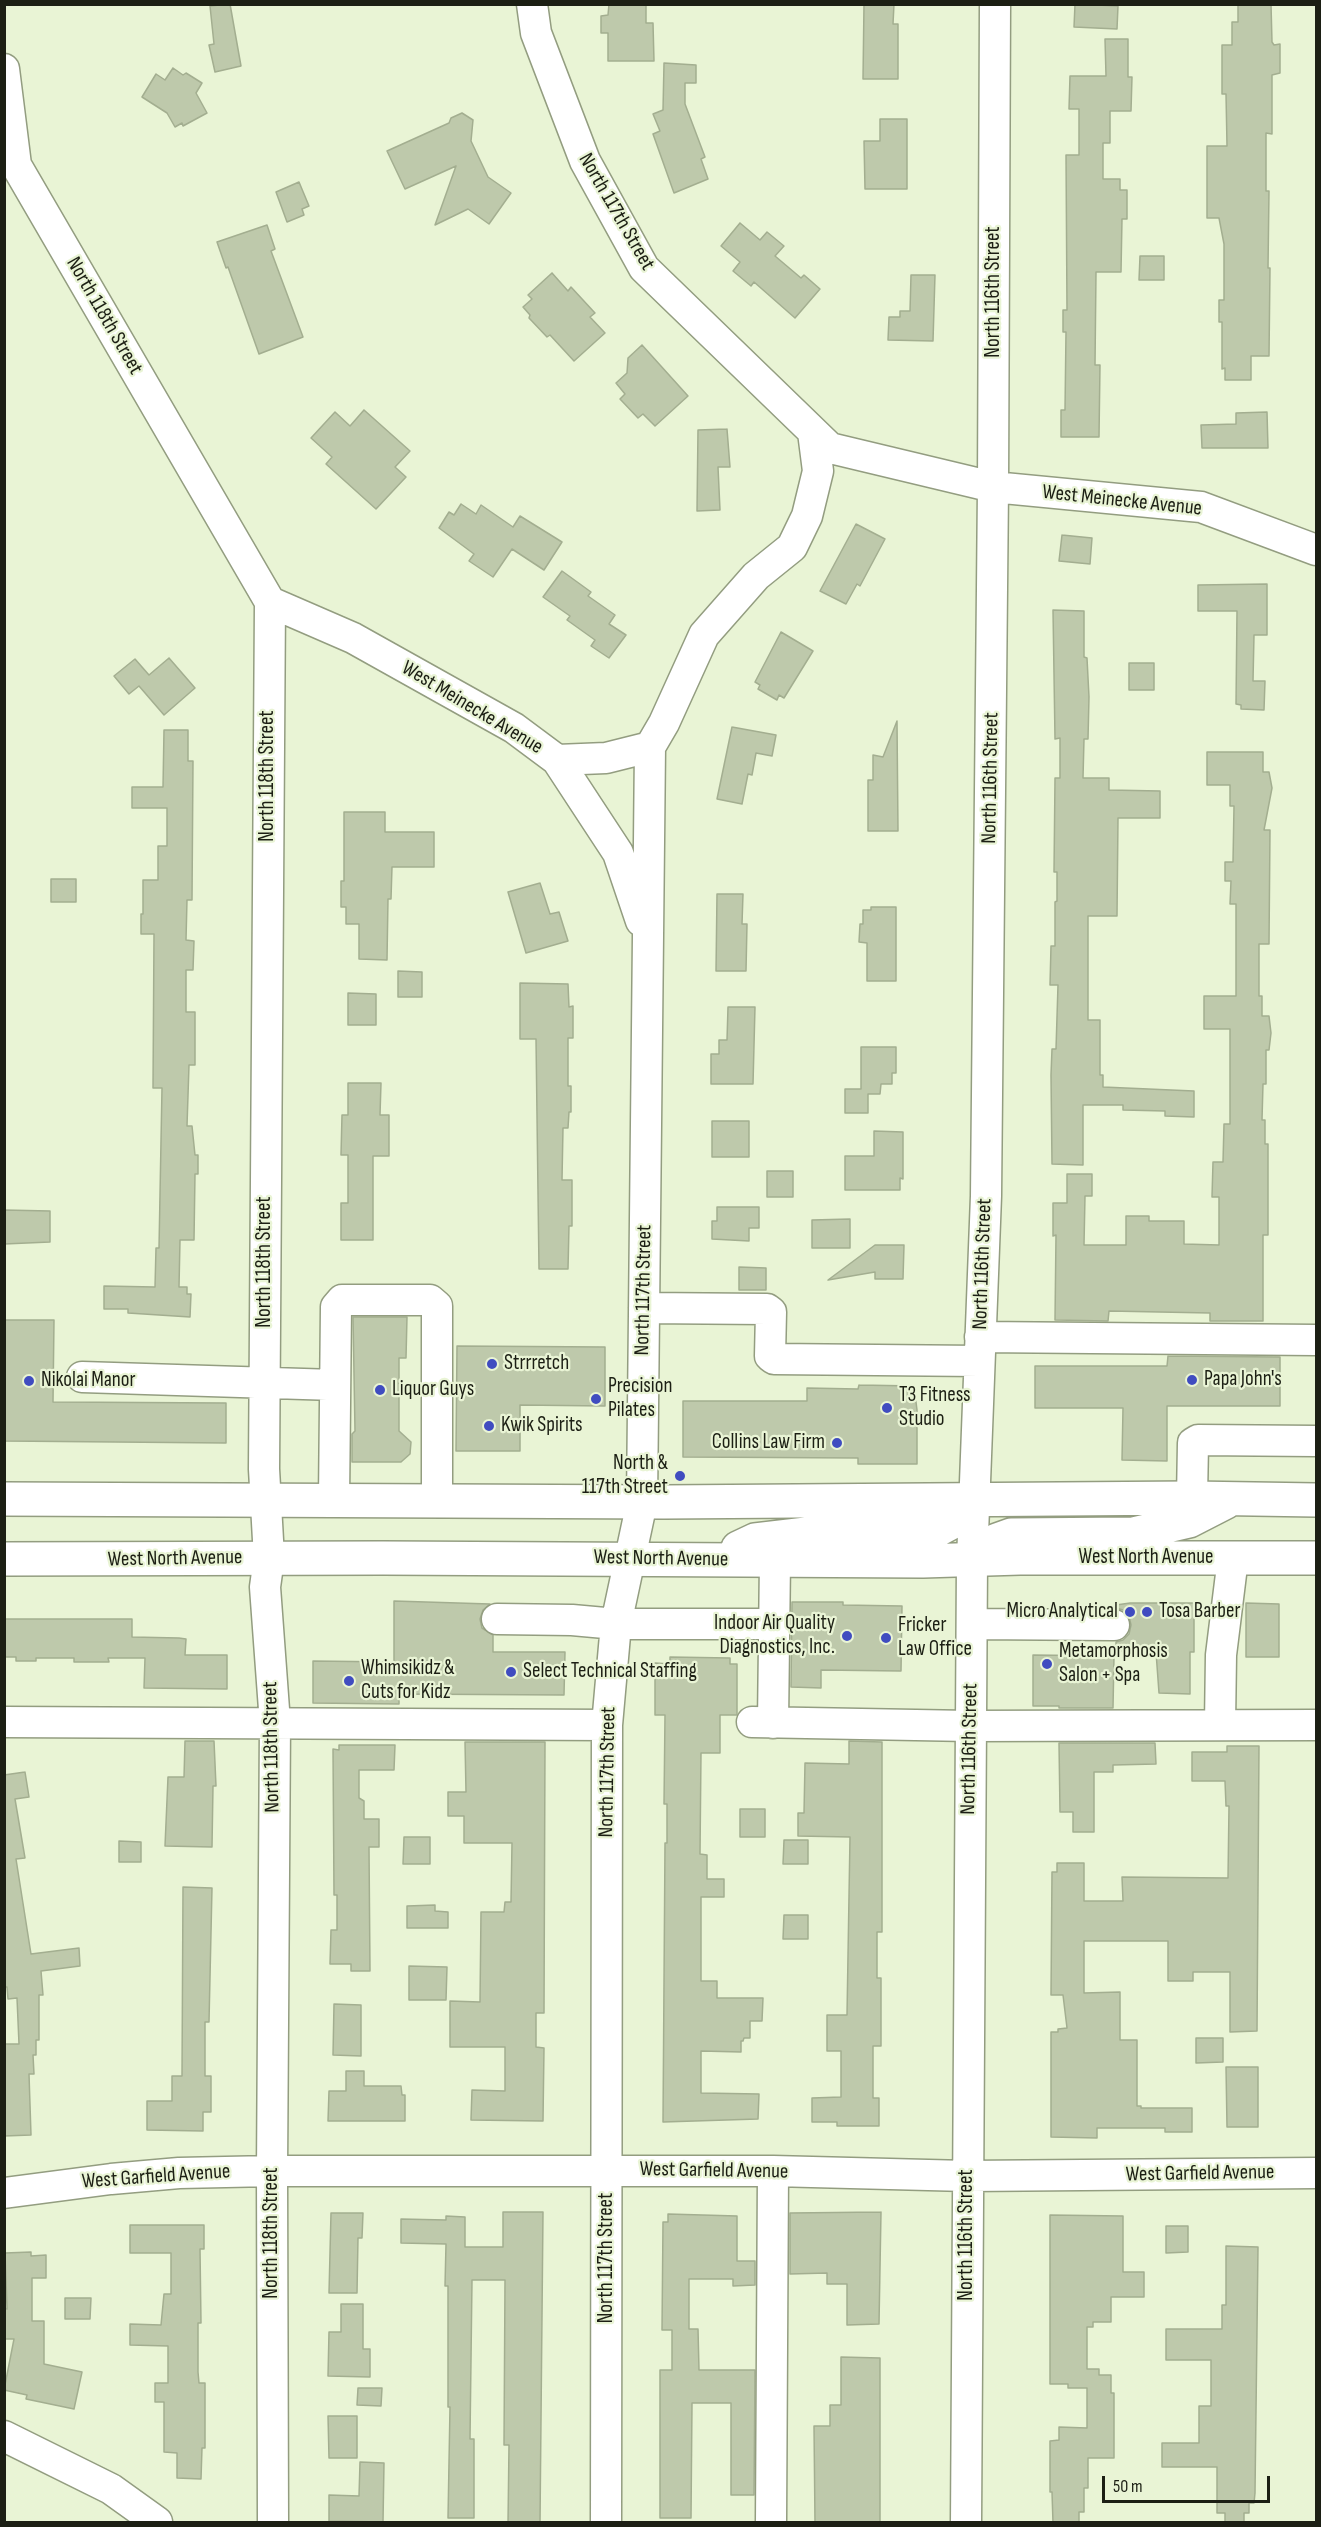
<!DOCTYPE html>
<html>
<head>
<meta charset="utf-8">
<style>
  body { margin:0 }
  #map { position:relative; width:1321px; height:2527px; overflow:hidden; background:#e9f4d5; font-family:"Sofia Sans Condensed",sans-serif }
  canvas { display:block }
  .frame { position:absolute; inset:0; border:6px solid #1c1f14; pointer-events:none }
  .scale { position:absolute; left:1102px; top:2476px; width:168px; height:27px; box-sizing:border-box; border:3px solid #1c1f14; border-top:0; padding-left:8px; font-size:18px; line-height:21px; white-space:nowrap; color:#1c1f14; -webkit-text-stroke:4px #e9f4d5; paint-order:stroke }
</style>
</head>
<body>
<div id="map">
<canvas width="1321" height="2527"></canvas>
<div class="frame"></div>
<div class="scale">50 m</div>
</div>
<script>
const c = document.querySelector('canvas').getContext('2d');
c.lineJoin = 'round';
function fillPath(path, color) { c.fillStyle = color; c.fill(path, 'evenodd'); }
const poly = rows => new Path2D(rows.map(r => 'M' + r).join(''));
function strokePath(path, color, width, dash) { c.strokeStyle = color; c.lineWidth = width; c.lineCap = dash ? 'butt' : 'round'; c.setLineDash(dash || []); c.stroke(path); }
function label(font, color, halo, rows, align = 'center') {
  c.font = font + ' "Sofia Sans Condensed",sans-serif'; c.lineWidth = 4.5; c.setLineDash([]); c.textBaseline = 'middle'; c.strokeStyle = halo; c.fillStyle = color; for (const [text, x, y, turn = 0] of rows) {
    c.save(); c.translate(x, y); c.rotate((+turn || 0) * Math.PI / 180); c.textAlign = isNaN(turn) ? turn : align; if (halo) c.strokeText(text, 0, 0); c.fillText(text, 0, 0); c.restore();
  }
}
const building = poly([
  [230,4,241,66,215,72,209,45,214,44,210,6,230,4],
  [609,4,646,4,646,23,653,23,654,61,608,61,608,33,601,33,601,16,608,15,609,4],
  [864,4,894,4,893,24,898,24,898,79,863,79,864,4],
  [1075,4,1118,6,1117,29,1074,27,1075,4],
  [1238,4,1271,4,1272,42,1274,45,1280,44,1280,73,1272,75,1272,134,1266,133,1266,191,1269,191,1268,268,1270,268,1269,356,1251,356,1251,380,1225,380,1225,368,1222,369,1222,322,1219,322,1219,300,1224,300,1224,244,1219,218,1207,218,1207,146,1227,146,1226,94,1222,94,1222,45,1232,45,1232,22,1238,22,1238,4],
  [1105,39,1128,39,1128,77,1132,77,1131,111,1110,111,1110,143,1103,143,1103,179,1120,179,1120,190,1127,190,1127,219,1122,219,1121,272,1096,272,1095,365,1100,365,1099,437,1061,437,1061,410,1065,410,1066,332,1063,332,1063,310,1067,310,1066,155,1079,155,1079,109,1069,109,1070,76,1106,76,1105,39],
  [664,63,696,65,696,83,685,83,685,104,705,157,701,159,708,179,674,193,653,134,660,131,653,114,663,110,664,63],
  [173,68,183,75,186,73,202,83,196,93,207,113,183,126,182,123,175,127,167,113,142,97,156,74,165,80,173,68],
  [462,113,473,120,471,141,488,177,511,193,489,224,468,209,435,225,456,166,405,189,387,151,449,123,451,118,462,113],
  [880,119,907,119,907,189,865,189,864,141,880,141,880,119],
  [299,182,309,206,302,209,304,215,287,222,276,192,299,182],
  [740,223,760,240,767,232,784,246,775,256,801,278,804,275,820,289,795,318,754,282,751,286,733,271,740,262,721,246,740,223],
  [267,225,275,249,271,251,303,337,259,354,228,267,226,268,217,242,267,225],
  [1140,256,1164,256,1164,280,1139,280,1140,256],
  [552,273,568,291,571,287,595,313,590,317,605,333,574,361,550,335,547,337,529,318,530,315,523,307,532,299,528,295,552,273],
  [911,275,935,275,933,341,888,340,889,317,900,317,900,311,910,311,911,275],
  [642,345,688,396,655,426,643,414,638,418,620,399,625,394,616,383,627,373,628,358,642,345],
  [364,410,410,451,395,467,406,477,376,509,326,464,332,457,311,438,335,412,350,426,364,410],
  [1267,412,1268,448,1202,448,1201,425,1236,424,1236,413,1267,412],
  [727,429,730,467,718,467,720,510,697,511,698,430,727,429],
  [461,504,476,514,481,505,513,527,520,516,562,542,544,570,512,549,493,577,469,561,474,554,439,528,449,512,454,515,461,504],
  [856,524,885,539,860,586,857,584,846,604,820,591,856,524],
  [1062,535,1092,538,1090,564,1059,561,1062,535],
  [562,571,591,592,588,596,615,615,609,624,626,635,609,658,591,646,595,640,567,620,570,616,543,597,562,571],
  [1267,584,1267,635,1254,635,1253,681,1265,681,1264,710,1241,709,1241,705,1236,704,1237,611,1198,611,1198,585,1267,584],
  [1053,610,1084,611,1084,657,1087,658,1089,697,1088,739,1084,739,1083,778,1109,778,1109,790,1160,791,1160,818,1118,818,1117,916,1088,916,1088,1020,1100,1020,1100,1075,1103,1075,1103,1087,1194,1091,1194,1117,1165,1116,1165,1111,1123,1110,1123,1105,1083,1105,1083,1165,1052,1164,1051,1075,1052,1049,1056,1049,1058,985,1050,985,1051,946,1055,946,1055,902,1057,901,1057,872,1054,872,1055,778,1060,778,1060,738,1055,739,1053,610],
  [781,632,813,651,784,698,779,695,777,700,758,689,760,685,755,682,781,632],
  [169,658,195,688,164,715,139,686,129,694,114,676,135,659,149,675,169,658],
  [1129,663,1154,663,1154,690,1129,690,1129,663],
  [897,721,898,831,868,831,868,780,873,780,873,755,883,757,897,721],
  [732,727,776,735,772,756,756,753,752,775,748,774,742,804,717,799,732,727],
  [164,730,188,730,188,761,193,761,192,900,187,900,186,940,194,941,193,970,186,970,186,1012,195,1012,195,1065,189,1065,187,1126,192,1126,195,1155,198,1155,198,1174,195,1174,194,1240,180,1240,179,1287,187,1287,187,1294,191,1294,190,1317,128,1313,128,1309,104,1309,104,1286,155,1287,156,1248,159,1248,162,1088,153,1088,154,934,141,934,141,914,143,914,143,880,158,880,158,846,167,846,167,808,132,808,132,787,163,787,164,730],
  [1207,752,1263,752,1263,772,1269,772,1272,788,1264,830,1270,830,1269,944,1259,944,1259,996,1262,996,1262,1016,1269,1016,1271,1033,1269,1050,1266,1050,1266,1084,1263,1084,1262,1120,1265,1120,1265,1144,1268,1144,1268,1235,1263,1235,1263,1321,1210,1321,1210,1313,1109,1311,1108,1321,1055,1320,1056,1235,1053,1236,1053,1203,1067,1203,1067,1174,1092,1174,1092,1196,1085,1196,1084,1245,1126,1245,1126,1216,1149,1216,1149,1221,1184,1221,1184,1244,1219,1245,1219,1197,1212,1197,1213,1162,1223,1162,1224,1124,1230,1124,1230,1029,1204,1029,1204,996,1236,996,1236,904,1230,904,1231,881,1225,881,1225,862,1233,862,1234,806,1230,806,1230,785,1207,785,1207,752],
  [344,812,385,812,385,832,434,832,434,867,392,867,391,899,388,899,387,960,359,959,359,924,346,924,346,907,341,907,341,881,344,881,344,812],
  [51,879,76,879,76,902,51,902,51,879],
  [540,883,550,914,559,912,568,941,526,953,508,892,540,883],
  [717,894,743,894,742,924,747,924,746,971,716,971,717,894],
  [871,907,896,907,896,981,867,981,867,943,859,942,860,924,863,924,863,910,871,910,871,907],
  [398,971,422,972,422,997,398,997,398,971],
  [520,983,568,984,569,1007,573,1006,573,1038,568,1038,568,1086,571,1086,571,1112,569,1112,568,1128,563,1128,562,1180,572,1180,572,1226,569,1226,568,1269,539,1269,536,1039,520,1039,520,983],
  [348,993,376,994,376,1025,348,1025,348,993],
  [728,1007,755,1007,753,1084,711,1084,711,1054,719,1054,719,1040,727,1040,728,1007],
  [861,1047,896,1047,896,1073,892,1073,892,1084,881,1084,880,1094,868,1094,868,1113,845,1113,845,1089,861,1089,861,1047],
  [348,1083,381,1083,380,1115,389,1115,389,1156,373,1156,373,1240,341,1240,341,1203,348,1203,348,1155,341,1155,342,1115,348,1115,348,1083],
  [712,1121,749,1121,749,1157,712,1157,712,1121],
  [874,1131,903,1132,903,1179,900,1178,900,1190,845,1190,845,1156,874,1156,874,1131],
  [767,1171,793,1171,793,1197,767,1197,767,1171],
  [717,1207,759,1207,759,1228,749,1228,749,1241,712,1239,712,1221,717,1221,717,1207],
  [4,1210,50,1211,50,1242,4,1244,4,1210],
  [850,1219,850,1248,812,1248,812,1220,850,1219],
  [875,1245,904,1245,903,1279,875,1279,875,1272,828,1280,875,1245],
  [739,1267,766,1268,766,1290,739,1290,739,1267],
  [353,1317,407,1317,406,1358,399,1358,399,1431,411,1442,410,1454,401,1462,352,1462,352,1434,355,1431,353,1317],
  [4,1320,54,1320,53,1402,226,1403,226,1443,4,1441,4,1320],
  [457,1346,605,1347,605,1406,520,1405,520,1451,456,1451,457,1346],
  [1168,1356,1280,1357,1280,1406,1167,1406,1167,1461,1122,1460,1123,1408,1035,1408,1035,1366,1167,1366,1168,1356],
  [859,1385,914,1386,917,1410,917,1464,858,1464,858,1458,683,1457,683,1401,807,1401,807,1388,858,1389,859,1385],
  [394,1601,490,1604,483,1610,480,1619,482,1628,493,1635,493,1652,565,1652,564,1695,399,1694,399,1704,313,1703,313,1661,394,1662,394,1601],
  [792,1602,843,1602,843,1605,902,1606,901,1671,821,1670,821,1688,791,1687,792,1602],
  [1130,1603,1194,1603,1194,1652,1190,1652,1190,1694,1159,1693,1156,1652,1116,1651,1116,1642,1123,1640,1129,1634,1131,1625,1129,1616,1123,1610,1116,1608,1116,1605,1130,1603],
  [1246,1603,1279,1604,1279,1657,1246,1657,1246,1603],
  [4,1619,132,1619,132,1637,179,1638,186,1639,185,1655,227,1655,227,1689,144,1688,145,1658,108,1658,109,1662,74,1662,74,1658,36,1658,36,1661,16,1661,16,1657,4,1657,4,1619],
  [1033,1655,1114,1656,1113,1708,1059,1708,1059,1706,1033,1706,1033,1655],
  [670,1657,730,1658,730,1664,737,1664,737,1715,720,1715,720,1753,701,1753,700,1854,707,1855,707,1879,724,1879,724,1897,701,1897,701,1981,717,1981,717,1998,763,1998,762,2021,750,2021,750,2038,744,2038,743,2041,741,2041,741,2052,701,2051,701,2093,759,2094,758,2119,663,2122,665,1843,667,1843,667,1804,664,1804,665,1715,655,1715,655,1663,670,1664,670,1657],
  [185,1741,214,1741,216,1786,213,1786,212,1847,165,1846,168,1777,184,1777,185,1741],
  [849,1741,882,1742,882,1932,877,1932,877,1978,881,1978,881,2046,873,2046,873,2098,879,2098,879,2126,837,2126,837,2122,812,2122,812,2098,841,2097,841,2051,827,2051,827,2015,847,2015,850,1837,798,1836,798,1813,804,1813,805,1763,849,1764,849,1741],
  [465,1742,545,1742,544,2013,536,2013,536,2047,544,2048,543,2121,471,2120,472,2090,505,2091,505,2047,450,2047,450,2001,480,2002,481,1912,504,1912,505,1902,511,1902,512,1843,464,1843,464,1816,448,1816,448,1792,466,1792,465,1742],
  [1059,1743,1155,1743,1156,1764,1113,1765,1113,1772,1094,1772,1094,1832,1073,1832,1073,1812,1060,1812,1059,1743],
  [339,1745,395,1745,394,1770,359,1770,359,1798,364,1801,364,1819,379,1819,379,1847,369,1847,370,1971,351,1971,351,1964,330,1964,331,1930,337,1930,337,1895,334,1895,333,1749,339,1750,339,1745],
  [1227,1746,1259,1746,1257,2031,1230,2032,1230,1972,1193,1972,1193,1981,1168,1981,1168,1941,1084,1941,1084,1993,1120,1992,1120,2040,1137,2040,1137,2106,1141,2106,1141,2108,1192,2108,1192,2132,1165,2132,1165,2128,1097,2128,1097,2138,1051,2137,1051,2032,1058,2032,1058,2029,1067,2028,1063,1995,1051,1995,1052,1872,1057,1872,1057,1863,1084,1863,1084,1901,1123,1901,1122,1877,1228,1878,1229,1806,1226,1806,1225,1781,1192,1781,1192,1752,1227,1752,1227,1746],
  [25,1772,29,1797,15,1799,25,1858,16,1859,31,1954,79,1948,80,1966,41,1971,43,1995,39,1995,39,2040,36,2040,36,2055,33,2055,34,2074,29,2074,31,2135,4,2136,4,2044,19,2044,17,1998,8,1999,7,1987,4,1987,4,1775,25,1772],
  [740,1809,765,1809,765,1837,740,1837,740,1809],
  [404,1837,430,1837,430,1864,403,1864,404,1837],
  [784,1840,808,1840,808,1864,783,1864,784,1840],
  [119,1841,141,1842,141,1862,119,1862,119,1841],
  [183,1887,212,1888,209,2022,205,2022,205,2076,211,2076,211,2112,203,2112,203,2131,147,2130,147,2101,172,2101,172,2076,182,2076,183,1887],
  [435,1905,435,1911,448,1912,448,1928,407,1928,407,1906,435,1905],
  [784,1915,808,1915,808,1939,783,1939,784,1915],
  [409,1966,447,1967,446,2000,409,2000,409,1966],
  [334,2004,361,2005,361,2056,333,2055,334,2004],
  [1196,2038,1223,2038,1223,2062,1196,2063,1196,2038],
  [1226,2067,1258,2067,1258,2127,1227,2127,1226,2067],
  [346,2071,364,2071,364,2086,401,2086,402,2095,405,2095,405,2121,328,2121,329,2091,346,2091,346,2071],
  [503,2212,543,2212,540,2523,508,2523,509,2445,504,2445,505,2280,472,2280,470,2439,474,2439,474,2518,448,2518,450,2407,448,2407,448,2286,445,2286,446,2244,401,2243,401,2219,446,2220,446,2216,465,2217,465,2247,503,2247,503,2212],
  [881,2212,879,2324,847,2325,847,2284,827,2284,827,2273,790,2274,790,2213,881,2212],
  [331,2213,363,2213,362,2238,358,2238,357,2293,329,2293,331,2213],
  [668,2214,737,2216,737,2261,755,2261,755,2285,733,2286,733,2279,689,2279,689,2329,698,2329,699,2370,755,2370,754,2495,731,2495,731,2403,692,2403,691,2518,660,2518,660,2370,672,2370,672,2330,662,2330,663,2222,668,2222,668,2214],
  [1050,2215,1123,2216,1123,2272,1144,2272,1144,2297,1111,2297,1111,2322,1093,2322,1093,2327,1087,2327,1087,2369,1099,2369,1099,2375,1111,2375,1111,2393,1114,2393,1114,2458,1088,2458,1088,2488,1084,2488,1084,2512,1079,2512,1079,2523,1053,2523,1052,2492,1050,2492,1050,2441,1059,2440,1059,2427,1087,2428,1087,2388,1068,2388,1068,2384,1050,2384,1050,2215],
  [130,2225,204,2225,204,2249,200,2249,201,2323,198,2323,198,2372,199,2383,205,2383,205,2448,202,2448,201,2479,177,2478,177,2453,164,2452,164,2402,155,2402,155,2383,168,2383,168,2346,130,2345,130,2324,161,2325,164,2294,171,2294,171,2253,130,2253,130,2225],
  [1166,2226,1188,2226,1188,2252,1166,2253,1166,2226],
  [1226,2246,1258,2247,1255,2493,1254,2503,1249,2503,1249,2513,1244,2513,1244,2523,1225,2523,1225,2513,1217,2513,1217,2467,1162,2467,1162,2443,1199,2443,1199,2406,1211,2406,1211,2360,1166,2360,1166,2329,1222,2329,1222,2305,1226,2305,1226,2246],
  [31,2252,31,2256,46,2255,46,2278,32,2278,32,2321,44,2321,44,2364,82,2372,74,2409,26,2399,27,2395,4,2390,14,2339,5,2339,4,2308,7,2309,5,2253,31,2252],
  [65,2298,91,2298,90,2319,65,2319,65,2298],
  [341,2304,363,2304,363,2349,370,2349,370,2377,328,2376,329,2332,341,2332,341,2304],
  [841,2357,880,2358,880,2523,815,2523,814,2426,830,2426,830,2405,841,2405,841,2357],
  [358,2388,382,2388,381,2406,357,2405,358,2388],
  [328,2416,357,2416,357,2458,329,2458,328,2416],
  [360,2462,384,2463,383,2522,329,2521,329,2495,359,2496,360,2462]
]);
fillPath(building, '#bec9ab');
strokePath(building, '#a3ae90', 1.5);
const minor = poly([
  [532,4,536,33,585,161,644,268,830,448,993,487,1201,507,1316,550],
  [4,69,16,165,270,602,264,1469,269,1558,265,1587,275,1723,272,2171,273,2522],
  [270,602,353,638,514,728,557,760,618,853,641,921],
  [557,760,606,758,650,747],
  [644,1308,767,1309,771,1312,770,1356,774,1359,979,1361],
  [980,1337,1316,1340],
  [82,1377,335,1385],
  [1192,1498,1193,1443,1198,1440,1316,1441],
  [334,1500,336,1307,342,1300,430,1300,437,1306,437,1501],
  [497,1619,572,1620,616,1624,773,1624],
  [972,1624,1114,1625],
  [4,1722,607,1725],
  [752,1722,970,1726,1316,1725],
  [773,1723,775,1560],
  [1220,1724,1221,1655,1233,1558],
  [4,2193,111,2179,179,2173,272,2171,773,2171,967,2176,1316,2173],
  [4,2436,111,2489,157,2522],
  [606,2522,607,1725,616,1624,642,1502,650,747,664,723,704,635,756,576,792,547,807,516,818,471,813,432],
  [771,2522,773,2171],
  [966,2522,972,1560,986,1196,993,487,995,4]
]);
const major = poly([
  [4,1499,664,1502,1192,1498,1316,1500],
  [738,1548,755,1540,815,1533,932,1533,960,1518,974,1501],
  [4,1559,383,1558,923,1561,1020,1558,1316,1558],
  [973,1559,997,1540,1011,1535,1133,1534,1189,1521,1226,1502]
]);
strokePath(minor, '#939d80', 33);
strokePath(major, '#939d80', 36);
strokePath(minor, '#fff', 30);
strokePath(major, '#fff', 33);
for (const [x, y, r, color] of [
  [492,1364,6,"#404cc0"],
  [1192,1380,6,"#404cc0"],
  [29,1381,6,"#404cc0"],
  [380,1390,6,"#404cc0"],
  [596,1399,6,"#404cc0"],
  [887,1408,6,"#404cc0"],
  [489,1426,6,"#404cc0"],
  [837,1443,6,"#404cc0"],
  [680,1476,6,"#404cc0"],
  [1130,1612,6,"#404cc0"],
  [1147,1612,6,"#404cc0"],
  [847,1636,6,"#404cc0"],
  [886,1638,6,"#404cc0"],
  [1047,1664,6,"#404cc0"],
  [511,1672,6,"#404cc0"],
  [349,1681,6,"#404cc0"]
]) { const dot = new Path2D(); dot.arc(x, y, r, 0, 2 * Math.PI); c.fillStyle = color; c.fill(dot); strokePath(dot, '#e9f4d5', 2); }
label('21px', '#1c1f14', '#e9f4d5', [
  ["North 117th Street",616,212,60],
  ["North 116th Street",994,292,-90],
  ["North 118th Street",104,316,60],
  ["West Meinecke Avenue",1122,501,6],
  ["West Meinecke Avenue",472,708,31],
  ["North 118th Street",268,776,-90],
  ["North 116th Street",991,778,-89],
  ["North 118th Street",265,1262,-90],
  ["North 116th Street",983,1264,-88],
  ["North 117th Street",644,1290,-89],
  ["West North Avenue",1146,1558],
  ["West North Avenue",175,1559,-1],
  ["West North Avenue",661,1559,1],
  ["North 118th Street",272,1747,-91],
  ["North 116th Street",970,1749,-89],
  ["North 117th Street",608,1772,-89],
  ["West Garfield Avenue",714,2171,1],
  ["West Garfield Avenue",1200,2174,-1],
  ["West Garfield Avenue",156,2177,-4],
  ["North 118th Street",272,2233,-90],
  ["North 116th Street",967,2235,-90],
  ["North 117th Street",607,2258,-90]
]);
label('21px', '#1c1f14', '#e9f4d5', [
  ["Strrretch",504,1364],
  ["Papa John's",1204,1380],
  ["Nikolai Manor",41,1381],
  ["Precision",608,1387],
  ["Pilates",608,1411],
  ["Liquor Guys",392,1390],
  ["T3 Fitness",899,1396],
  ["Studio",899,1420],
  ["Kwik Spirits",501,1426],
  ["Collins Law Firm",825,1443,"right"],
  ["North &",668,1464,"right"],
  ["117th Street",668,1488,"right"],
  ["Micro Analytical",1118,1612,"right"],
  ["Tosa Barber",1159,1612],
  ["Indoor Air Quality",835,1624,"right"],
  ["Diagnostics, Inc.",835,1648,"right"],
  ["Fricker",898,1626],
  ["Law Office",898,1650],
  ["Metamorphosis",1059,1652],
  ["Salon + Spa",1059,1676],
  ["Whimsikidz &",361,1669],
  ["Cuts for Kidz",361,1693],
  ["Select Technical Staffing",523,1672]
], 'left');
</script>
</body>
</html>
